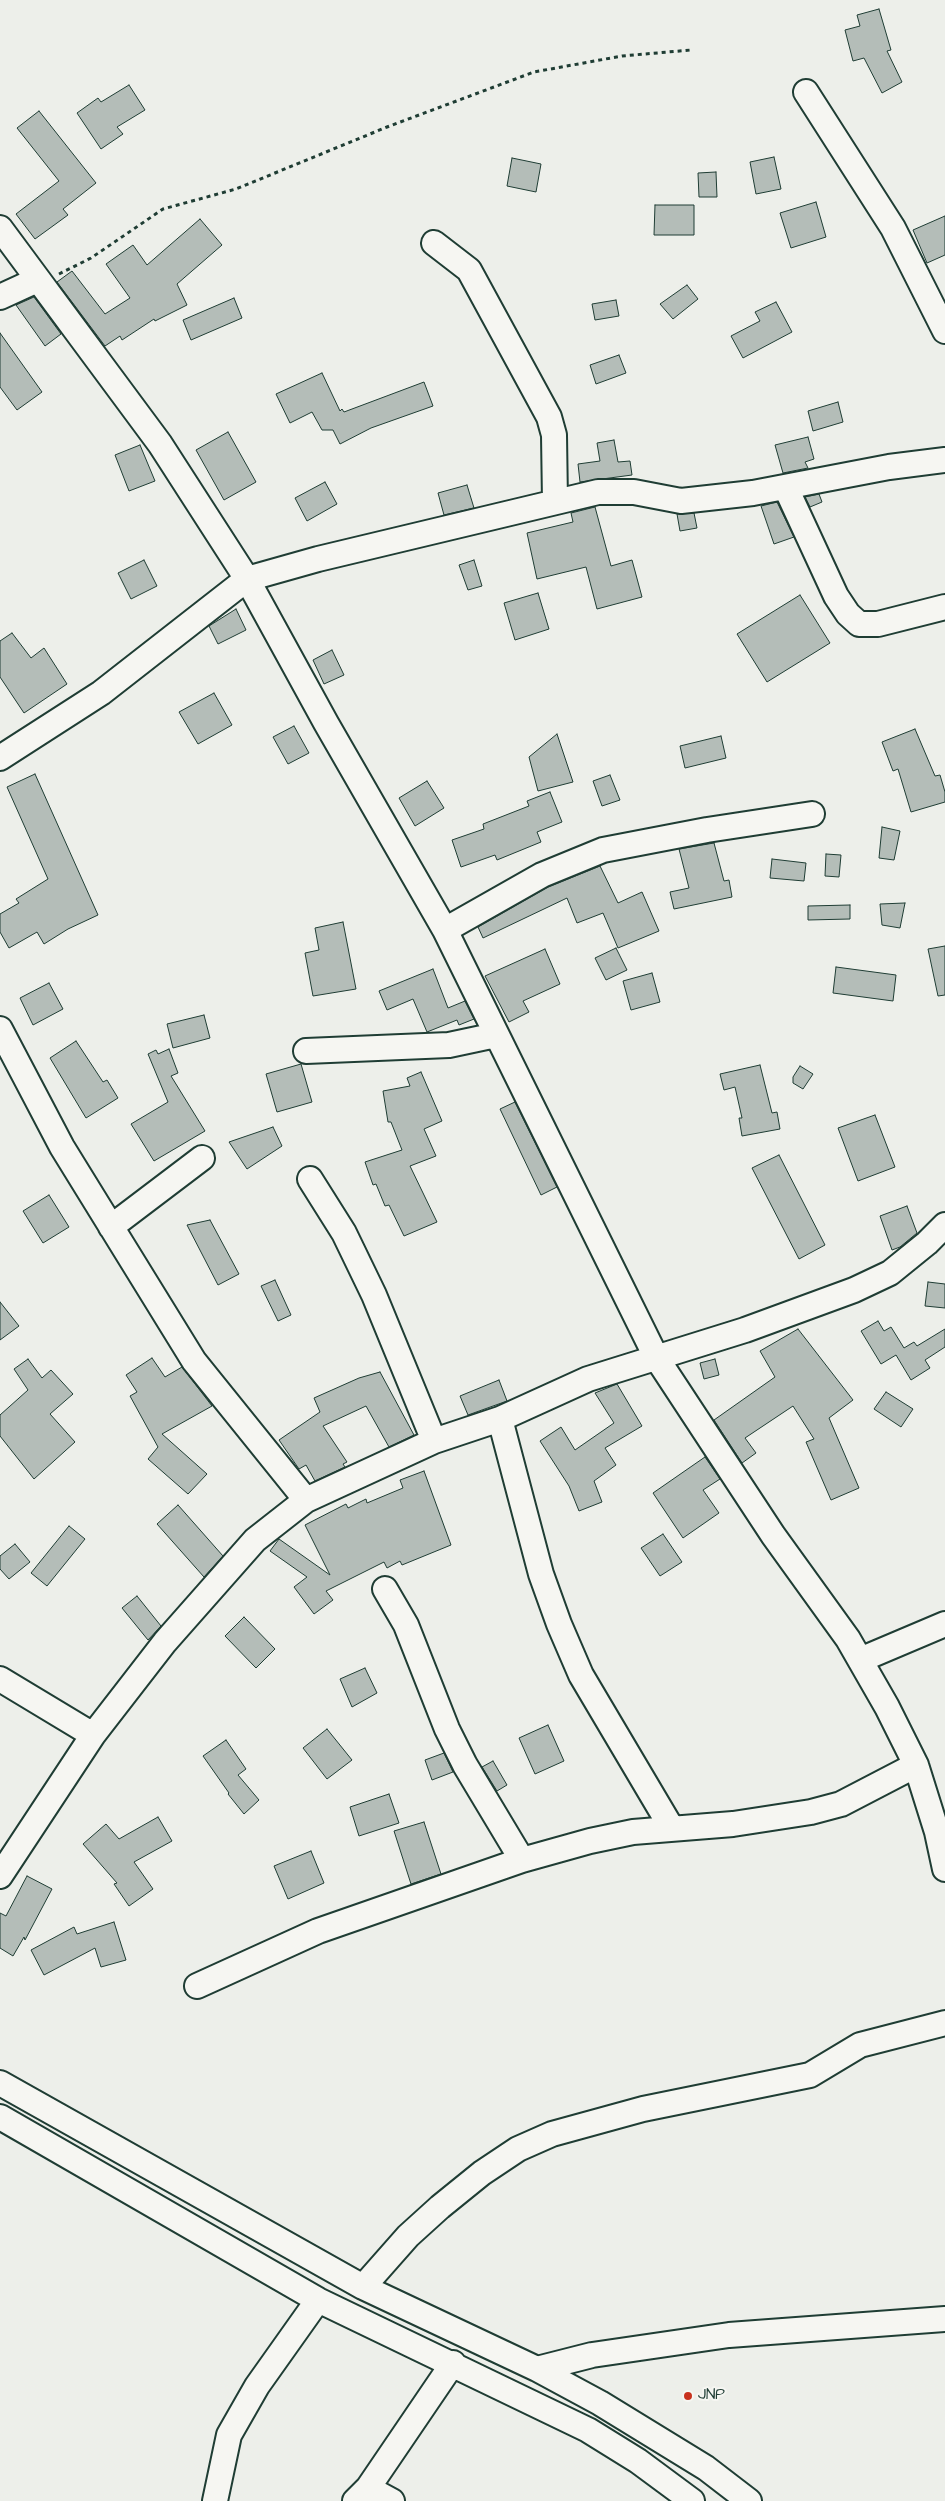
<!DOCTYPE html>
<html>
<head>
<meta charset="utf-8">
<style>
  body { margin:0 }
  canvas { display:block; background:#edefea }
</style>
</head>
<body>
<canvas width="945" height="2501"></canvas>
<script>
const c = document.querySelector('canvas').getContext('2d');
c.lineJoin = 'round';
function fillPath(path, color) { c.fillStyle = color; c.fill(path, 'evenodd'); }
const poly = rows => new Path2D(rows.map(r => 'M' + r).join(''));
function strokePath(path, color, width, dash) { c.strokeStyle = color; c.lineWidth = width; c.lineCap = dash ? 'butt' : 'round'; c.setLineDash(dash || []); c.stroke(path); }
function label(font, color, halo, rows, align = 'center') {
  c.font = font + ' "Architects Daughter",sans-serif'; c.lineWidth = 4; c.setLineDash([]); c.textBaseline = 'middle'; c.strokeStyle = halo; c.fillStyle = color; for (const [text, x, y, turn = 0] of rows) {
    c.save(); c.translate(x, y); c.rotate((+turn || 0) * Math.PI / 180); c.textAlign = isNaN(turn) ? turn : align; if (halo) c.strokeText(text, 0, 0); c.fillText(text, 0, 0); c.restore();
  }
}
const building = poly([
  [879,9,891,50,887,51,902,82,882,93,864,58,853,61,845,30,860,26,857,15,879,9],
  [129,85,145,110,117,127,123,134,101,149,77,113,98,98,101,102,129,85],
  [39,111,96,183,63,209,68,215,35,239,16,214,59,181,17,128,39,111],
  [774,157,781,189,756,194,750,162,774,157],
  [512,158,541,164,536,192,507,186,512,158],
  [716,172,717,197,699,197,698,173,716,172],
  [816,202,826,237,791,248,780,213,816,202],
  [655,205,694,205,694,235,654,235,655,205],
  [945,216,945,255,927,263,913,230,945,216],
  [200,219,222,245,177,284,187,305,155,321,154,319,122,340,120,336,105,346,57,282,72,271,105,314,130,298,106,264,133,245,147,265,200,219],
  [687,285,698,299,673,319,660,304,687,285],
  [34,297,61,334,45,346,16,305,34,297],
  [234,298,242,318,191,340,183,320,234,298],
  [616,300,619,316,595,320,592,304,616,300],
  [776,302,792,332,743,358,731,336,760,321,755,312,776,302],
  [0,333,42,392,17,410,0,387,0,333],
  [619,355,626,373,596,384,590,365,619,355],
  [322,373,340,411,342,409,344,412,424,382,433,406,371,428,340,444,333,430,322,430,312,412,290,423,276,394,322,373],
  [838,402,843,422,813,431,808,411,838,402],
  [228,432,256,482,224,500,196,450,228,432],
  [808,437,814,459,805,462,808,468,783,473,775,445,808,437],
  [614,440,618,462,630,461,632,475,580,482,578,464,600,461,597,443,614,440],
  [140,445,155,481,129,491,115,455,140,445],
  [325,482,337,504,307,521,295,498,325,482],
  [467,485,474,508,444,515,438,493,467,485],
  [819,494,822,502,810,507,805,497,819,494],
  [777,502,794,537,774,544,761,506,777,502],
  [595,507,611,566,632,560,642,597,597,609,586,567,537,579,527,533,573,522,571,513,595,507],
  [694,513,697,528,680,531,677,514,694,513],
  [144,560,157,586,131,599,118,573,144,560],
  [474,560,482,586,468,590,459,565,474,560],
  [538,593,549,629,515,640,504,603,538,593],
  [800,595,830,643,767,682,737,634,800,595],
  [236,609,246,630,218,644,209,626,236,609],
  [12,633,31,658,44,648,67,684,24,713,0,677,0,641,12,633],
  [332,650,344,675,324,684,313,660,332,650],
  [214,693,232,725,198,744,179,712,214,693],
  [294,726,309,753,288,764,273,737,294,726],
  [915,729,935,776,940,775,945,792,945,802,911,812,898,769,893,771,882,742,915,729],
  [557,734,573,782,538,791,529,757,557,734],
  [721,736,726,758,685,768,680,746,721,736],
  [35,774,98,915,68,929,44,944,37,932,9,948,0,932,0,914,19,903,16,899,48,879,7,787,35,774],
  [610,775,620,800,602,806,593,781,610,775],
  [427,781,444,808,415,826,399,798,427,781],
  [550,792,562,822,537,832,541,842,497,860,495,855,461,867,452,840,484,829,483,824,529,806,527,801,550,792],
  [882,827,900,831,894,860,879,858,882,827],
  [714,843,724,881,729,880,732,897,674,909,670,892,689,888,679,849,714,843],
  [826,854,841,855,839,877,825,876,826,854],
  [772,859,806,863,804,881,770,878,772,859],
  [600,866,618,903,642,892,659,931,618,948,603,913,577,923,567,898,483,938,478,927,548,887,600,866],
  [905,903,900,928,882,925,880,904,905,903],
  [850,905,850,919,808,920,808,906,850,905],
  [343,922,356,989,313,996,305,953,319,950,315,928,343,922],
  [945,946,945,995,938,996,928,949,945,946],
  [616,948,627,970,606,980,595,958,616,948],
  [545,949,560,984,523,1001,529,1012,509,1022,485,976,545,949],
  [836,967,896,975,893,1001,833,993,836,967],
  [433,969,448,1008,465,1001,474,1019,459,1025,457,1020,427,1032,413,999,387,1010,379,991,433,969],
  [652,973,660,1002,631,1010,623,981,652,973],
  [49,983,63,1009,33,1025,20,998,49,983],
  [204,1015,210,1038,173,1048,167,1024,204,1015],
  [76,1041,103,1082,107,1080,118,1098,86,1118,50,1058,76,1041],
  [169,1049,178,1073,171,1076,205,1131,154,1161,131,1124,168,1102,148,1054,156,1050,158,1054,169,1049],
  [301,1064,312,1102,277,1112,266,1074,301,1064],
  [760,1065,772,1113,777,1112,780,1129,742,1136,739,1118,742,1118,735,1087,724,1090,720,1074,760,1065],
  [800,1066,813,1074,803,1089,793,1083,793,1077,800,1066],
  [421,1072,442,1121,424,1129,436,1156,410,1166,437,1222,404,1236,389,1205,385,1206,376,1184,373,1185,365,1162,402,1150,391,1122,388,1122,383,1091,410,1086,407,1078,421,1072],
  [515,1102,557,1187,541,1195,500,1109,515,1102],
  [875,1115,895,1167,858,1181,838,1128,875,1115],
  [273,1127,282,1146,247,1169,229,1142,273,1127],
  [779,1155,825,1245,799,1259,752,1168,779,1155],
  [49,1195,69,1227,43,1243,23,1211,49,1195],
  [907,1206,917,1233,900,1247,892,1250,880,1216,907,1206],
  [210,1220,239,1274,218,1285,187,1225,210,1220],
  [275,1280,291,1315,278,1321,261,1286,275,1280],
  [928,1282,945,1284,945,1308,925,1306,928,1282],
  [0,1302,19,1326,0,1340,0,1302],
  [878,1321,884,1331,891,1327,904,1348,914,1342,917,1346,945,1329,945,1347,925,1360,930,1368,911,1380,896,1355,881,1364,861,1331,878,1321],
  [798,1329,853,1400,829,1418,859,1488,831,1500,806,1442,814,1439,793,1406,745,1438,756,1453,742,1463,714,1420,775,1377,760,1351,798,1329],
  [152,1358,165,1377,182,1367,212,1406,162,1434,207,1474,188,1494,148,1459,158,1447,130,1396,137,1392,126,1375,152,1358],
  [28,1359,42,1378,51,1370,73,1394,50,1414,75,1442,34,1479,0,1436,0,1415,28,1390,14,1369,28,1359],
  [715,1359,719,1375,704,1379,700,1363,715,1359],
  [380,1372,414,1435,389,1447,366,1406,323,1426,347,1462,343,1464,345,1467,315,1481,306,1465,299,1469,279,1440,320,1412,314,1398,359,1378,380,1372],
  [499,1380,507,1401,468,1415,460,1396,499,1380],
  [617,1384,642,1426,605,1448,616,1465,594,1481,602,1502,579,1511,569,1486,540,1441,561,1427,575,1450,614,1423,595,1393,617,1384],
  [886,1392,913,1409,901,1427,874,1409,886,1392],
  [705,1457,720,1479,703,1490,719,1513,683,1538,653,1493,705,1457],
  [424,1471,451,1545,402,1565,400,1561,387,1568,384,1562,326,1591,333,1600,314,1614,294,1587,307,1577,270,1551,279,1539,330,1575,305,1525,346,1504,348,1508,366,1499,367,1503,403,1488,400,1480,424,1471],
  [178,1505,223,1556,204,1577,157,1524,178,1505],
  [69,1526,85,1539,47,1586,31,1573,69,1526],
  [663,1534,682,1562,660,1576,641,1548,663,1534],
  [15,1544,30,1562,9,1579,0,1569,0,1556,15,1544],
  [137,1596,161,1626,148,1640,122,1608,137,1596],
  [244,1617,275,1649,256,1668,225,1636,244,1617],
  [365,1668,377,1693,352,1707,340,1679,365,1668],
  [548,1725,564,1761,535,1774,519,1738,548,1725],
  [327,1729,352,1760,327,1779,303,1748,327,1729],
  [226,1740,246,1769,238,1775,259,1800,244,1814,228,1794,229,1793,203,1756,226,1740],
  [444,1753,453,1772,432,1780,425,1760,444,1753],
  [493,1761,507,1785,497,1791,482,1767,493,1761],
  [389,1794,399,1823,359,1836,350,1807,389,1794],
  [158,1817,172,1841,134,1862,153,1889,129,1906,114,1884,117,1883,83,1844,106,1824,119,1839,158,1817],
  [424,1822,441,1874,411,1884,394,1831,424,1822],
  [311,1851,324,1883,288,1899,274,1866,311,1851],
  [27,1876,52,1889,25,1940,24,1937,13,1956,0,1948,0,1913,6,1916,27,1876],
  [114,1922,126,1960,101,1967,95,1948,44,1975,31,1950,74,1927,77,1934,114,1922]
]);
fillPath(building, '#b4bdb8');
strokePath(building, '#1f3d34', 1);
const minor = poly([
  [806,92,893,228,945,331],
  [0,228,160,444,247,579,326,723,445,930,656,1357,773,1535,848,1639,887,1707,916,1765,937,1832,945,1869],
  [434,243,469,270,549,417,554,435,555,502],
  [0,297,37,280],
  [786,488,836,596,848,614,859,624,878,624,945,607],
  [0,758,101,693,247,579,318,559,598,492,634,492,681,501,753,493,889,467,945,460],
  [445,930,542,875,603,850,707,830,812,814],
  [0,1029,62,1147,194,1361,306,1500],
  [306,1051,449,1045,496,1035],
  [310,1179,344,1233,374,1295,434,1441],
  [111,1227,202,1158],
  [500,1419,541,1574,559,1624,581,1675,671,1827],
  [385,1589,406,1625,447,1729,465,1765,522,1860],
  [860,1660,945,1624],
  [0,1679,93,1735],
  [0,1876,93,1735,165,1642,255,1540,306,1500,434,1441,500,1419,588,1379,745,1330,854,1290,890,1273,927,1243,945,1225],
  [197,1986,318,1931,522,1860,590,1841,633,1832,733,1824,811,1812,841,1804,916,1765],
  [0,2083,363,2287,537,2369,600,2403,706,2468,749,2501],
  [0,2117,318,2300,588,2430,638,2461,692,2501],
  [363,2287,408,2236,440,2207,482,2173,518,2149,552,2134,643,2109,810,2075,860,2045,945,2023],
  [537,2369,592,2355,729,2335,945,2319],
  [368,2488,392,2501],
  [215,2501,229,2435,257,2386,318,2300],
  [355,2501,368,2488,453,2363]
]);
strokePath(minor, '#1f3d34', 28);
strokePath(poly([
  [59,274,91,258,163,209,236,189,387,127,534,72,622,56,691,50]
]), '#1f3d34', 3, [4, 4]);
strokePath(minor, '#f6f6f2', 24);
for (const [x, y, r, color] of [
  [688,2396,5,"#c8321e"]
]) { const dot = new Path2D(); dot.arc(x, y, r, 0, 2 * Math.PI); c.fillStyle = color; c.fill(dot); strokePath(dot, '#f6f6f2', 2); }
label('15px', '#1f3d34', '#f6f6f2', [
  ["JNP",698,2396]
], 'left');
</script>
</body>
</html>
